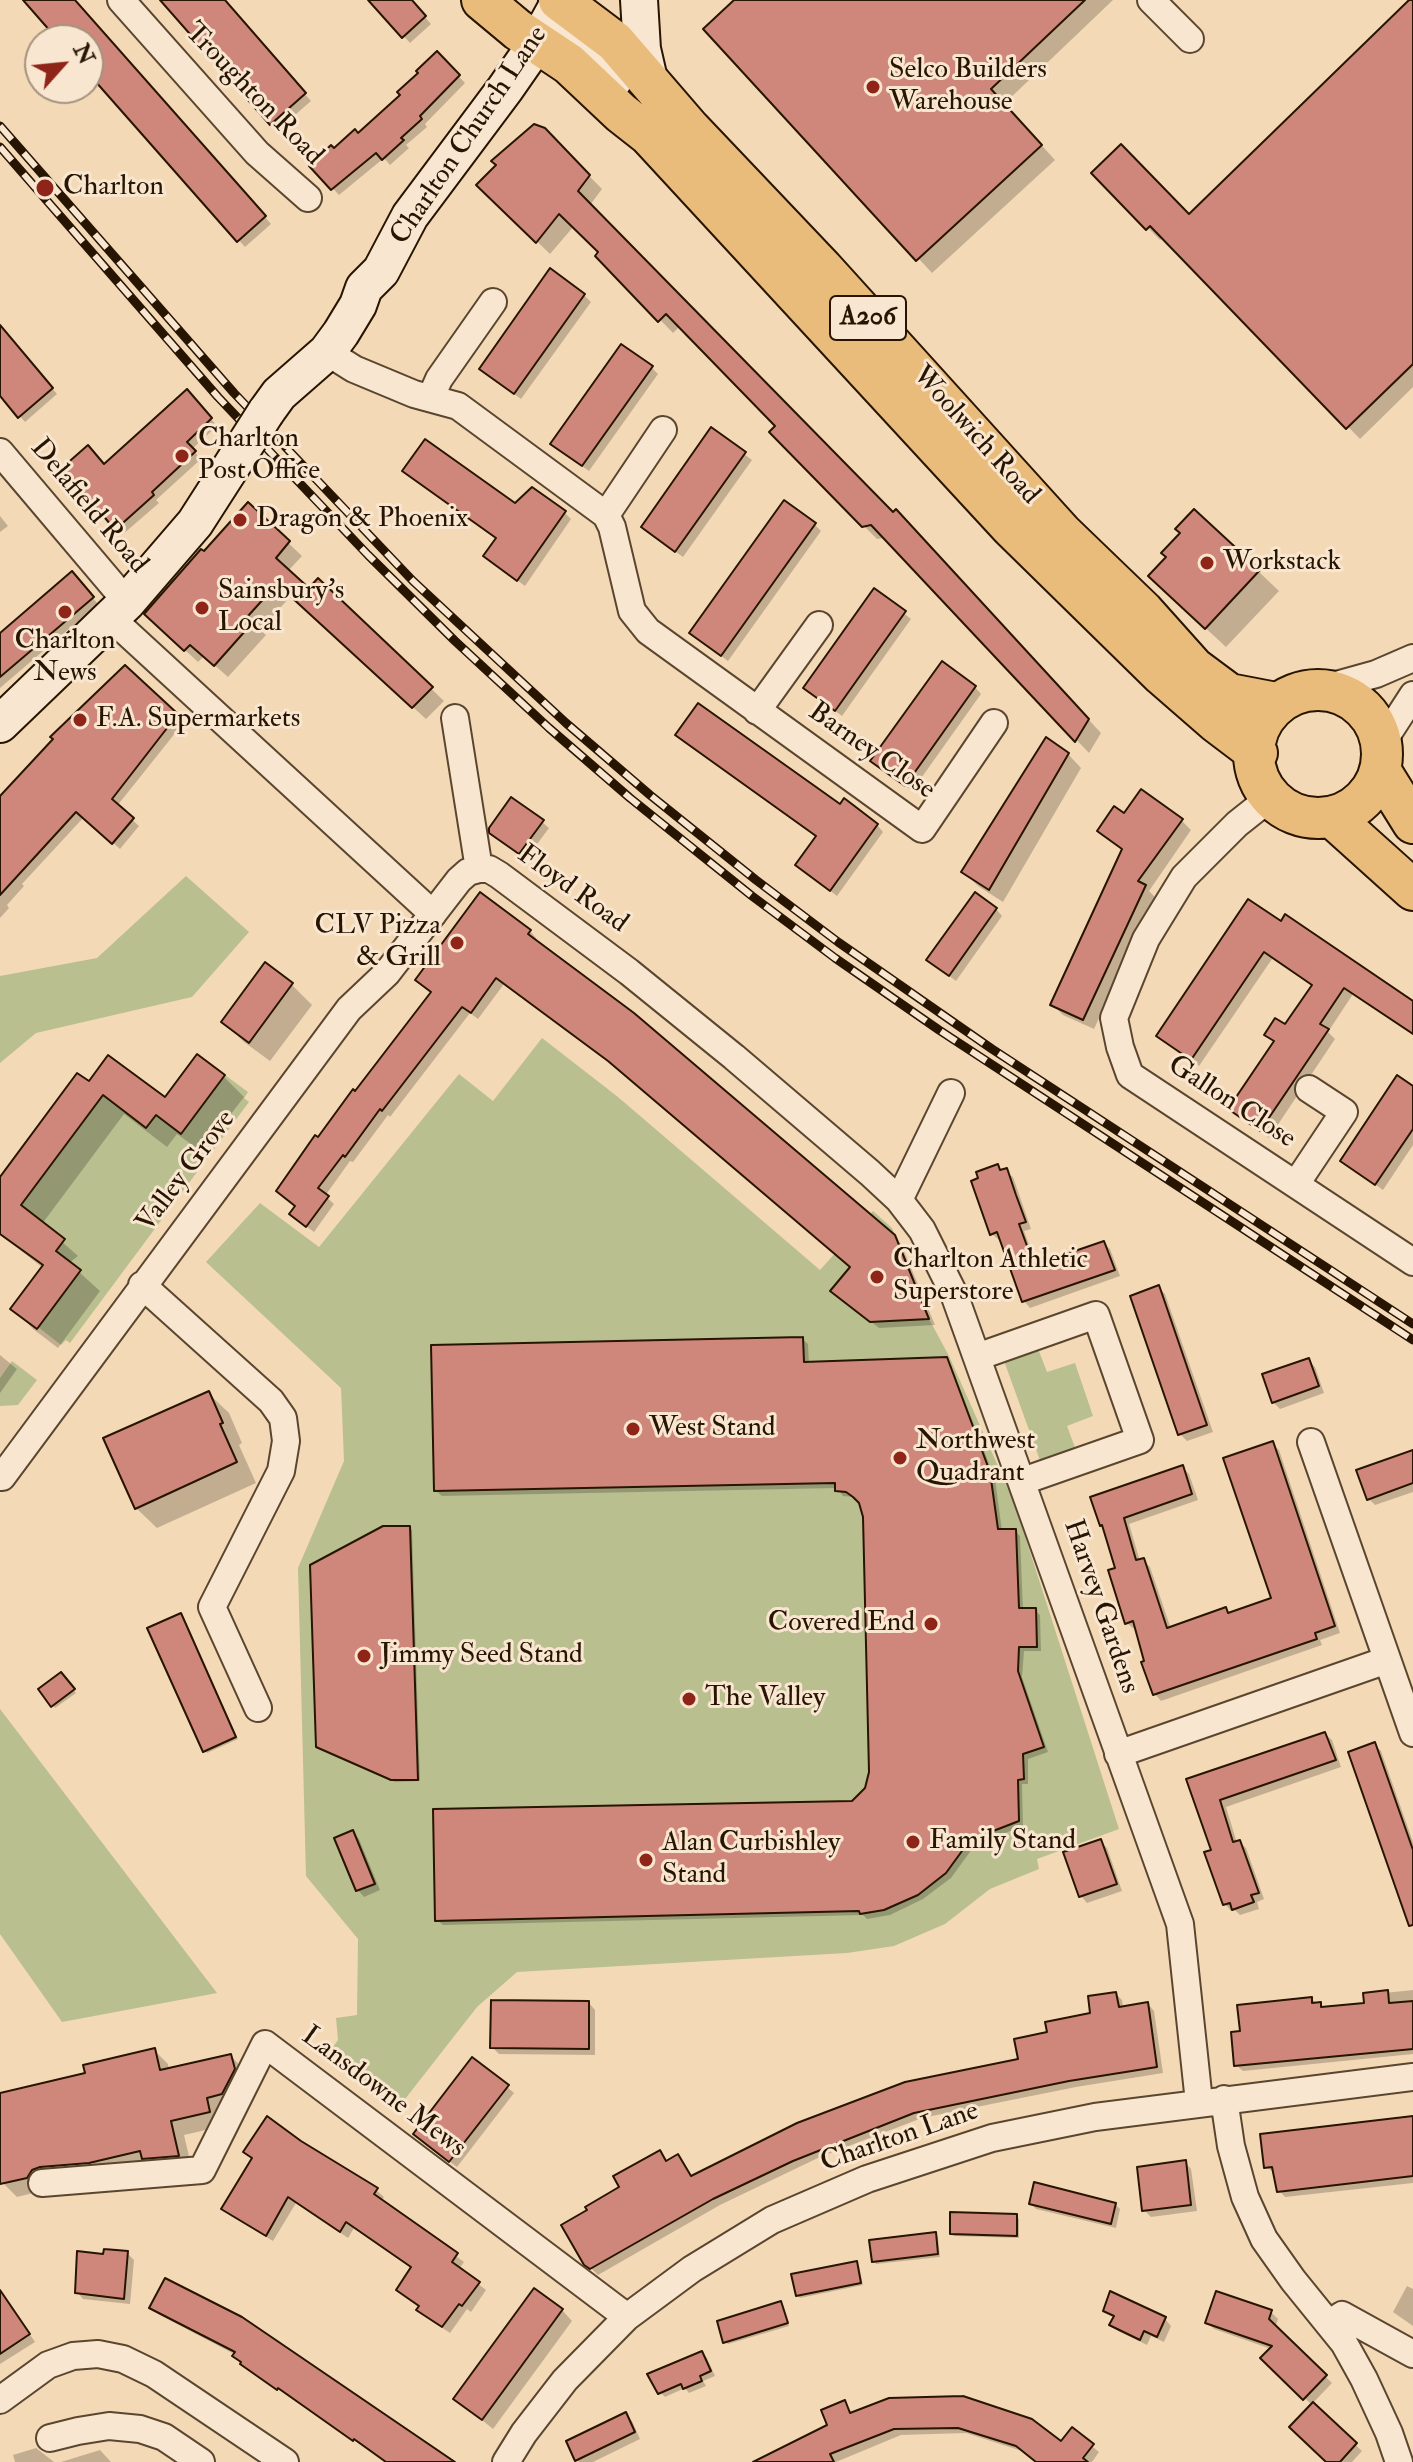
<!DOCTYPE html>
<html>
<head>
<meta charset="utf-8">
<style>
  body { margin:0 }
  #map { position:relative; width:1413px; height:2462px; overflow:hidden; background:#f4d9b6; font-family:"IM FELL Double Pica",serif }
  canvas { display:block }
  .north { position:absolute; left:24px; top:24px; width:80px; height:80px; box-sizing:border-box; background:#f8e6d0; border:2px solid #a4927e; border-radius:50%; rotate:63deg; font-size:22px; font-weight:700; line-height:32px; text-align:center; color:#271502 }
  .north::after { content:''; display:block; margin:auto; width:28px; height:36px; background:#8f2418; clip-path:polygon(50% 0,100% 100%,50% 72%,0 100%) }
</style>
</head>
<body>
<div id="map">
<canvas width="1413" height="2462"></canvas>
<div class="north">N</div>
</div>
<script>
const c = document.querySelector('canvas').getContext('2d');
c.lineJoin = 'round';
function fillPath(path, color) { c.fillStyle = color; c.fill(path, 'evenodd'); }
const poly = rows => new Path2D(rows.map(r => 'M' + r).join(''));
function strokePath(path, color, width, dash) { c.strokeStyle = color; c.lineWidth = width; c.lineCap = dash ? 'butt' : 'round'; c.setLineDash(dash || []); c.stroke(path); }
function label(font, color, halo, rows, align = 'center') {
  c.font = font + ' "IM FELL Double Pica",serif'; c.lineWidth = 6; c.setLineDash([]); c.textBaseline = 'middle'; c.strokeStyle = halo; c.fillStyle = color; for (const [text, x, y, turn = 0] of rows) {
    c.save(); c.translate(x, y); c.rotate((+turn || 0) * Math.PI / 180); c.textAlign = isNaN(turn) ? turn : align; if (halo) c.strokeText(text, 0, 0); c.fillText(text, 0, 0); c.restore();
  }
}
fillPath(poly([
  [186,876,249,932,192,997,36,1033,0,1063,0,976,97,958],
  [542,1038,618,1097,820,1270,873,1211,892,1228,929,1319,949,1356,1014,1502,1119,1829,1037,1859,1039,1869,990,1889,945,1924,894,1946,847,1953,517,1972,477,2007,398,2108,328,2054,338,2040,336,2018,357,2015,358,1939,306,1876,298,1568,344,1461,341,1388,206,1262,260,1203,319,1247,459,1074,493,1101],
  [225,1075,248,1092,244,1098,249,1102,70,1343,66,1340,61,1345,38,1327,81,1270,56,1251,65,1238,21,1205,103,1095,146,1128,156,1115,180,1133],
  [1037,1346,1047,1372,1075,1363,1093,1416,1067,1426,1077,1453,1042,1466,1003,1358],
  [12,1361,37,1380,18,1405,0,1406,0,1378],
  [0,1710,0,1709,217,1993,62,2022,0,1934]
]), '#babf8f');
fillPath(poly([
  [25,0,74,0,271,224,245,247,88,71,88,40,61,40],
  [163,0,222,0,311,101,278,130],
  [371,0,410,0,431,24,410,43],
  [737,0,1113,0,1004,104,1055,160,932,273,706,29],
  [1413,0,1413,387,1360,439,1163,237,1160,240,1094,173,1189,217],
  [437,53,465,83,425,124,427,127,406,145,409,148,390,165,384,158,339,195,312,166,358,135,402,95],
  [544,130,602,189,590,205,893,514,909,525,1101,733,1089,753,885,538,877,539,863,525,778,426,680,326,673,333,598,256,601,253,574,226,550,254,492,198],
  [584,295,591,302,521,399,488,375],
  [0,327,57,394,25,422,0,393],
  [652,368,658,374,589,471,559,450],
  [193,398,217,426,192,449,201,459,156,500,159,503,122,535,116,528,105,466],
  [712,430,752,460,683,557,650,533],
  [248,505,302,556,288,571,310,591,319,581,444,701,426,719,291,596,260,630,266,635,228,677,204,656,198,662,160,627,204,553],
  [516,506,564,512,571,519,525,586,485,556],
  [0,516,8,526,0,532],
  [814,524,821,531,728,661,698,639],
  [1182,533,1258,571,1279,591,1226,647,1171,596,1169,557],
  [77,580,98,604,0,688,0,635],
  [875,591,911,619,842,716,812,694],
  [125,668,184,722,117,806,139,826,120,849,84,817,22,884,24,886,7,905,9,908,0,918,0,800],
  [975,687,981,694,912,791,879,767],
  [684,742,840,807,877,825,883,832,837,896,797,865,818,837],
  [1068,754,1081,768,1003,902,978,886,964,872],
  [1124,816,1181,820,1191,830,1149,891,1155,897,1094,1029,1063,1015,1052,1004,1124,851,1099,830],
  [542,822,549,828,526,859,499,839],
  [1249,902,1413,1003,1413,1035,1353,994,1328,1032,1335,1039,1269,1138,1230,1109,1275,1043,1266,1035,1286,1027,1313,986,1272,959,1199,1066,1158,1036],
  [996,909,1002,916,956,981,936,966],
  [530,931,536,938,534,941,893,1236,901,1244,935,1325,879,1328,839,1297,852,1268,617,1068,504,984,478,1019,470,1013,390,1117,388,1115,353,1162,350,1161,325,1196,334,1204,314,1232,299,1221,297,1207,318,1139],
  [266,965,292,985,312,1005,270,1061,244,1042,224,1022],
  [223,1076,244,1097,202,1152,177,1134,167,1147,124,1114,42,1224,78,1256,69,1263,100,1291,58,1348,33,1329,13,1308,43,1268,0,1234,0,1180,89,1084,165,1100],
  [1413,1088,1413,1145,1383,1190,1342,1161],
  [997,1166,1013,1177,1031,1229,1024,1231,1037,1266,1104,1243,1110,1249,1120,1276,1030,1308,1024,1301,1002,1239,999,1240,992,1234],
  [1159,1288,1165,1294,1213,1432,1187,1441,1180,1434],
  [802,1339,808,1344,809,1364,946,1359,951,1365,995,1479,1002,1531,1015,1531,1020,1536,1023,1610,1035,1610,1040,1615,1041,1651,1024,1651,1022,1677,1048,1752,1028,1759,1028,1784,1022,1784,1023,1826,975,1845,951,1878,923,1899,890,1915,867,1919,863,1915,443,1925,437,1920,853,1803,866,1789,870,1780,865,1517,860,1501,853,1497,843,1496,837,1488,442,1496,436,1491],
  [0,1355,17,1369,0,1393],
  [1308,1360,1315,1367,1324,1393,1280,1409,1273,1402],
  [208,1393,229,1413,242,1443,239,1445,256,1483,157,1528,136,1508],
  [1272,1443,1279,1450,1340,1633,1320,1640,1322,1645,1161,1701,1155,1694,1137,1628,1134,1629,1127,1623,1117,1569,1105,1528,1102,1525,1182,1467,1189,1474,1198,1500,1129,1524,1140,1561,1143,1560,1150,1567,1171,1629,1226,1609,1231,1614,1273,1599],
  [1413,1452,1413,1492,1375,1505,1369,1499],
  [409,1528,412,1530,420,1781,395,1782,321,1749],
  [183,1618,238,1739,207,1753,205,1750],
  [64,1677,76,1693,55,1708,53,1705],
  [1325,1734,1332,1740,1341,1767,1226,1807,1237,1843,1239,1842,1246,1848,1264,1899,1257,1902,1259,1909,1240,1915,1235,1910,1231,1911,1225,1904,1214,1851,1189,1781],
  [1374,1744,1381,1751,1413,1842,1413,1915],
  [353,1832,359,1839,380,1890,364,1897,358,1890],
  [1100,1841,1107,1848,1122,1891,1087,1903,1081,1896],
  [1413,1990,1413,2054,1243,2071,1236,2065,1242,2032,1311,1999,1325,2008,1366,2004,1365,1995],
  [1116,1994,1122,2000,1123,2008,1148,2004,1154,2011,1163,2073,1076,2087,922,2118,820,2157,720,2205,598,2275,586,2263,622,2188,660,2152,668,2162,677,2156,692,2178,1020,2060,1050,2033,1093,2015],
  [589,2003,595,2010,595,2055,499,2054,492,2047],
  [154,2050,168,2064,169,2070,231,2056,244,2070,223,2126,184,2135,192,2169,41,2191,17,2197,3,2183,0,2170,0,2095,88,2074],
  [507,2087,514,2093,457,2167,422,2141],
  [1413,2119,1413,2183,1285,2197,1279,2190,1275,2173,1266,2167],
  [300,2143,376,2190,384,2197,381,2201,464,2262,459,2269,486,2290,471,2312,467,2309,450,2333,426,2317,419,2310,421,2307,398,2289,413,2269,354,2228,348,2238,296,2203,273,2241,231,2216,224,2208,253,2159,246,2152],
  [1185,2162,1191,2169,1197,2211,1151,2217,1144,2210],
  [1031,2204,1115,2204,1120,2209,1116,2228,1036,2209],
  [1016,2216,1019,2219,1019,2238,954,2236,952,2234],
  [935,2234,938,2237,940,2257,876,2264,874,2261],
  [127,2253,134,2260,130,2304,83,2299,77,2292,105,2256],
  [856,2263,859,2266,863,2285,800,2298,797,2295],
  [1407,2286,1413,2289,1413,2326,1393,2312],
  [780,2304,789,2326,728,2344,725,2341],
  [152,2308,451,2462,386,2462,249,2370,235,2356,236,2355,158,2314],
  [562,2310,572,2321,493,2429,456,2399],
  [1105,2310,1165,2319,1171,2326,1164,2342,1151,2336,1147,2345,1118,2331,1111,2325,1115,2318],
  [1271,2312,1278,2319,1275,2328,1332,2383,1312,2404,1362,2451,1352,2462,1329,2462,1312,2405,1263,2358,1271,2349,1214,2329,1207,2322],
  [17,2315,35,2342,0,2364,0,2316],
  [702,2353,707,2358,715,2376,703,2381,706,2386,689,2393,685,2388,665,2397,660,2392],
  [889,2400,1061,2444,1072,2430,1099,2452,1092,2462,1037,2462,1025,2452,966,2433,901,2435,836,2462,768,2462,829,2426,845,2403,853,2414],
  [625,2415,632,2421,640,2439,593,2462,579,2462,577,2460],
  [36,2448,54,2462,15,2462,13,2455],
  [100,2450,111,2462,61,2462]
]), '#0003');
const building = poly([
  [23,0,75,0,266,216,237,242,88,73,88,40,58,40,23,0],
  [160,0,225,0,306,93,270,125,160,0],
  [368,0,412,0,426,16,402,38,368,0],
  [734,0,1085,0,991,89,1042,145,916,261,703,29,734,0],
  [1409,0,1413,0,1413,364,1346,429,1150,226,1146,230,1091,173,1121,144,1189,214,1409,0],
  [437,51,460,75,420,116,422,119,401,138,404,140,382,160,376,153,331,190,309,166,331,145,334,148,355,129,358,133,400,95,397,92,418,73,416,71,437,51],
  [534,124,545,128,590,175,578,191,893,512,896,509,1089,719,1075,742,871,525,862,527,769,432,775,426,666,314,658,322,595,256,598,252,559,214,536,243,476,185,496,165,491,161,534,124],
  [550,268,585,294,514,394,479,369,550,268],
  [0,325,53,388,18,418,0,396,0,325],
  [621,344,653,366,582,466,550,444,621,344],
  [187,389,212,418,187,442,196,451,152,492,154,495,115,530,63,467,88,445,104,464,187,389],
  [711,427,746,452,675,552,641,527,711,427],
  [425,439,515,503,532,487,566,511,517,581,483,556,496,538,402,471,425,439],
  [784,500,816,523,721,656,689,633,784,500],
  [248,502,290,541,276,558,309,588,318,578,433,687,412,708,277,584,248,616,254,621,214,666,190,645,184,651,144,614,201,549,204,551,248,502],
  [1194,509,1260,570,1205,629,1148,576,1166,557,1161,553,1180,533,1175,529,1194,509],
  [72,571,94,597,0,677,0,633,72,571],
  [874,588,906,611,835,711,803,688,874,588],
  [942,661,976,686,905,786,870,761,942,661],
  [125,665,178,714,112,799,134,818,112,844,76,812,0,895,0,796,53,739,50,737,125,665],
  [698,703,840,804,844,798,878,824,830,891,795,865,816,836,675,735,698,703],
  [1046,737,1069,753,989,890,961,872,1046,737],
  [1141,789,1183,819,1138,881,1146,885,1083,1020,1050,1005,1122,849,1097,831,1114,806,1124,813,1141,789],
  [511,797,544,820,519,854,489,833,489,828,511,797],
  [480,892,531,930,528,934,634,1013,895,1235,929,1319,870,1322,830,1291,850,1267,608,1061,496,978,471,1013,462,1007,382,1111,380,1109,345,1157,343,1155,318,1188,329,1196,306,1227,289,1214,295,1206,276,1191,315,1135,318,1137,353,1089,355,1091,431,992,415,980,480,892],
  [975,892,997,908,949,976,926,960,975,892],
  [1248,899,1281,921,1285,914,1413,1001,1413,1034,1344,988,1320,1024,1329,1029,1260,1131,1228,1109,1274,1041,1264,1035,1275,1018,1285,1024,1312,985,1264,952,1191,1060,1156,1036,1248,899],
  [265,962,293,983,249,1043,221,1022,265,962],
  [197,1054,225,1075,181,1134,156,1115,146,1128,103,1095,21,1205,65,1239,56,1251,81,1270,37,1329,10,1309,43,1265,0,1234,0,1177,77,1073,89,1081,108,1055,165,1097,197,1054],
  [1397,1075,1413,1086,1413,1129,1375,1185,1340,1161,1397,1075],
  [998,1164,1000,1170,1007,1168,1016,1195,1026,1222,1019,1224,1034,1265,1104,1241,1115,1270,1022,1302,997,1232,990,1235,971,1181,978,1178,976,1172,998,1164],
  [1159,1285,1207,1425,1178,1435,1130,1296,1159,1285],
  [803,1337,804,1362,947,1357,990,1472,998,1529,1016,1529,1019,1608,1036,1608,1037,1647,1019,1647,1018,1671,1044,1747,1023,1754,1024,1779,1018,1780,1019,1821,970,1840,946,1873,918,1895,884,1910,860,1914,859,1911,435,1921,433,1809,852,1801,865,1788,869,1772,863,1517,859,1503,853,1497,846,1492,835,1491,835,1483,434,1491,431,1345,803,1337],
  [1309,1358,1319,1386,1272,1403,1262,1374,1309,1358],
  [209,1391,223,1423,220,1424,237,1462,135,1509,103,1438,209,1391],
  [1273,1441,1335,1626,1315,1633,1317,1639,1153,1695,1141,1662,1144,1661,1133,1621,1125,1624,1108,1570,1115,1568,1102,1525,1100,1526,1090,1497,1183,1465,1192,1494,1124,1518,1136,1560,1144,1558,1167,1628,1226,1607,1228,1613,1271,1598,1223,1458,1273,1441],
  [1413,1450,1413,1483,1367,1500,1356,1470,1413,1450],
  [383,1526,410,1526,418,1780,391,1780,316,1747,310,1565,383,1526],
  [181,1613,236,1737,203,1752,147,1628,181,1613],
  [61,1672,75,1689,51,1707,38,1689,61,1672],
  [1325,1732,1336,1760,1220,1800,1233,1842,1240,1840,1259,1893,1251,1895,1254,1902,1232,1910,1230,1903,1223,1905,1204,1852,1211,1850,1186,1779,1325,1732],
  [1375,1742,1413,1850,1413,1925,1409,1926,1348,1752,1375,1742],
  [353,1830,375,1884,356,1891,334,1838,353,1830],
  [1101,1839,1117,1884,1079,1897,1063,1852,1101,1839],
  [1388,1990,1389,2003,1413,2001,1413,2049,1234,2066,1231,2032,1240,2031,1237,2005,1312,1997,1312,2003,1321,2002,1321,2007,1364,2003,1363,1993,1388,1990],
  [1116,1992,1119,2007,1148,2002,1157,2067,1069,2081,914,2113,793,2161,713,2199,590,2269,584,2265,561,2225,587,2210,585,2207,619,2187,613,2176,660,2150,666,2161,678,2154,691,2176,797,2123,905,2082,1018,2059,1014,2039,1047,2032,1045,2022,1090,2013,1088,1996,1116,1992],
  [491,2000,589,2001,589,2049,490,2048,491,2000],
  [155,2048,160,2070,231,2054,235,2069,222,2094,207,2098,210,2112,171,2121,179,2156,142,2159,140,2151,89,2163,40,2167,32,2170,27,2178,0,2184,0,2093,85,2073,83,2065,155,2048],
  [472,2057,509,2085,449,2162,413,2134,472,2057],
  [267,2116,301,2141,378,2188,374,2194,458,2253,452,2262,480,2282,462,2306,459,2304,442,2327,416,2310,419,2306,396,2290,411,2267,346,2222,340,2232,288,2197,266,2236,221,2209,252,2158,243,2152,267,2116],
  [1413,2116,1413,2176,1277,2192,1272,2167,1264,2168,1260,2134,1413,2116],
  [1186,2160,1191,2205,1142,2211,1137,2167,1186,2160],
  [1034,2182,1116,2203,1111,2224,1029,2204,1034,2182],
  [950,2212,1017,2214,1017,2236,950,2234,950,2212],
  [936,2232,938,2254,872,2262,869,2240,936,2232],
  [104,2249,128,2251,124,2299,75,2293,77,2251,103,2254,104,2249],
  [857,2261,861,2283,796,2296,791,2274,857,2261],
  [165,2278,242,2317,455,2462,386,2462,354,2439,353,2441,278,2388,277,2390,240,2364,241,2362,232,2356,235,2352,149,2308,165,2278],
  [534,2288,563,2309,482,2420,453,2399,534,2288],
  [0,2290,30,2334,0,2354,0,2290],
  [1110,2291,1166,2317,1157,2337,1144,2331,1140,2340,1109,2325,1114,2316,1103,2311,1110,2291],
  [1216,2291,1272,2310,1269,2319,1327,2375,1303,2400,1260,2358,1272,2346,1205,2323,1216,2291],
  [781,2301,788,2323,723,2343,717,2321,781,2301],
  [702,2351,711,2371,700,2376,702,2381,683,2389,681,2384,658,2394,647,2374,702,2351],
  [963,2396,1032,2419,1061,2441,1072,2427,1094,2444,1083,2458,1088,2462,1036,2462,1016,2446,958,2428,894,2429,830,2454,834,2462,753,2462,827,2425,821,2410,845,2400,850,2413,889,2398,963,2396],
  [1313,2402,1357,2443,1340,2462,1326,2462,1289,2427,1313,2402],
  [626,2412,635,2432,575,2461,566,2441,626,2412]
]);
fillPath(building, '#d0877b');
strokePath(building, '#271502', 2);
const street = poly([
  [121,0,257,153,308,198],
  [1151,0,1190,39],
  [327,352,354,369,414,394,458,406,606,515,612,527,632,611,648,631,922,829,994,723],
  [431,397,439,379,493,302],
  [0,452,127,602],
  [606,515,663,430],
  [112,619,433,914],
  [1322,689,1376,674,1413,658],
  [757,711,819,625],
  [455,718,479,869],
  [1380,746,1413,695],
  [1271,797,1237,824,1184,877,1146,939,1114,1018,1120,1047,1130,1075,1413,1262],
  [1296,1184,1344,1112,1309,1089],
  [899,1200,951,1093],
  [142,1285,271,1401,283,1418,286,1441,281,1471,212,1607,258,1708],
  [977,1357,1096,1315,1140,1440,1023,1481],
  [1311,1442,1413,1733],
  [2,1477,349,1009,387,973,459,880,468,872,479,869,489,869,499,875,629,972,734,1057,870,1173,899,1200,922,1230,954,1294,1180,1924,1199,2102],
  [1118,1754,1387,1660],
  [1224,2099,1231,2146,1245,2197,1264,2239,1293,2280,1344,2343,1364,2379,1389,2433,1399,2462],
  [42,2183,202,2170,265,2044,627,2317],
  [1330,2323,1342,2315,1413,2354],
  [0,2400,48,2365,73,2356,98,2354,123,2359,154,2374,285,2462],
  [50,2438,78,2431,109,2426,140,2429,164,2437,201,2462],
  [506,2462,524,2433,565,2380,627,2317,692,2269,772,2220,867,2179,992,2138,1095,2117,1413,2077]
]);
const secondary = poly([
  [560,0,564,22,570,36,613,81],
  [639,0,642,49,650,84],
  [266,412,279,394,327,352,341,333,358,305,364,288,381,271,410,216,505,89,537,43,560,1],
  [0,724,127,602,195,523,229,470]
]);
const primary = poly([
  [482,0,518,30,569,64,621,113,649,135,1011,527,1162,675,1216,722,1257,753],
  [559,0,615,42,690,129,823,269,1062,533,1143,611,1194,668,1229,694,1276,703],
  '1254 754a64 64 0 1 1 128 0a64 64 0 1 1-128 0Z',
  [1380,770,1413,823],
  [1333,818,1413,890]
]);
strokePath(street, '#5a462f', 30);
strokePath(secondary, '#271502', 40);
strokePath(primary, '#271502', 44);
strokePath(street, '#f8e6d0', 26);
strokePath(secondary, '#f8e6d0', 36);
strokePath(primary, '#eabc7b', 40);
const rail = poly([
  [0,126,234,393,413,581,566,723,650,795,756,880,838,942,992,1049,1413,1324],
  [0,147,218,397,368,555,455,641,549,728,630,798,752,896,835,958,939,1030,1413,1340]
]);
strokePath(rail, '#271502', 9);
strokePath(rail, '#f8e6d0', 6, [18]);
const secondaryBridge = poly([
  [229,470,266,412]
]);
strokePath(secondaryBridge, '#271502', 40, []);
strokePath(secondaryBridge, '#f8e6d0', 36);
for (const [x, y, r, color] of [
  [873,87,8,"#8f2418"],
  [45,188,10,"#8f2418"],
  [182,456,8,"#8f2418"],
  [240,520,8,"#8f2418"],
  [1207,563,8,"#8f2418"],
  [202,608,8,"#8f2418"],
  [65,612,8,"#8f2418"],
  [80,720,8,"#8f2418"],
  [457,943,8,"#8f2418"],
  [877,1277,8,"#8f2418"],
  [633,1429,8,"#8f2418"],
  [900,1458,8,"#8f2418"],
  [931,1624,8,"#8f2418"],
  [364,1656,8,"#8f2418"],
  [689,1699,8,"#8f2418"],
  [913,1842,8,"#8f2418"],
  [646,1860,8,"#8f2418"]
]) { const dot = new Path2D(); dot.arc(x, y, r, 0, 2 * Math.PI); c.fillStyle = color; c.fill(dot); strokePath(dot, '#f8e6d0', 3); }
for (const [x, y, w] of [
  [868,318,76]
]) { const box = new Path2D(); box.roundRect(x - w / 2, y - 22, w, 44, 6); c.fillStyle = '#f8e6d0'; c.fill(box); strokePath(box, '#271502', 2); }
label('bold 26px', '#271502', null, [
  ["A206",868,318]
]);
label('28px', '#271502', '#f8e6d0', [
  ["Selco Builders",889,71],
  ["Warehouse",889,103],
  ["Charlton",63,188],
  ["Charlton",198,440],
  ["Post Office",198,472],
  ["Dragon & Phoenix",256,520],
  ["Workstack",1223,563],
  ["Sainsbury's",218,592],
  ["Local",218,624],
  ["Charlton",65,642,"center"],
  ["News",65,674,"center"],
  ["F.A. Supermarkets",96,720],
  ["CLV Pizza",441,927,"right"],
  ["& Grill",441,959,"right"],
  ["Charlton Athletic",893,1261],
  ["Superstore",893,1293],
  ["West Stand",649,1429],
  ["Northwest",916,1442],
  ["Quadrant",916,1474],
  ["Covered End",915,1624,"right"],
  ["Jimmy Seed Stand",380,1656],
  ["The Valley",705,1699],
  ["Family Stand",929,1842],
  ["Alan Curbishley",662,1844],
  ["Stand",662,1876]
], 'left');
label('28px', '#271502', '#f8e6d0', [
  ["Troughton Road",253,95,46],
  ["Charlton Church Lane",470,136,-56],
  ["Woolwich Road",975,436,48],
  ["Delafield Road",88,507,50],
  ["Barney Close",871,752,35],
  ["Floyd Road",572,890,36],
  ["Gallon Close",1231,1103,33],
  ["Valley Grove",187,1172,-53],
  ["Harvey Gardens",1100,1607,71],
  ["Lansdowne Mews",383,2093,37],
  ["Charlton Lane",900,2138,-19]
]);
</script>
</body>
</html>
